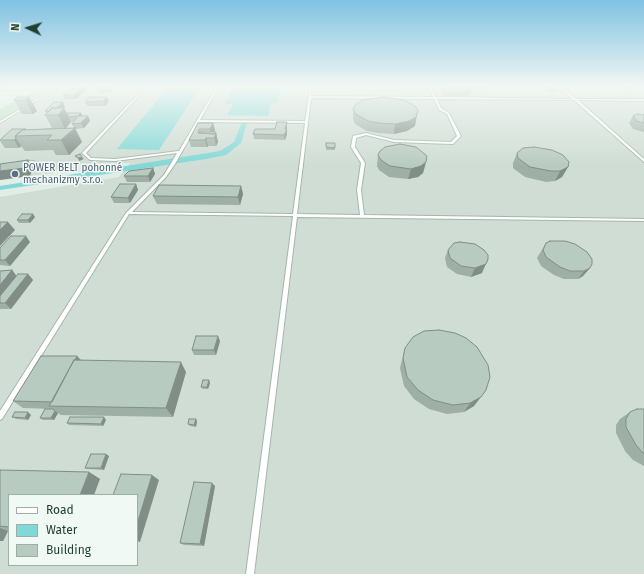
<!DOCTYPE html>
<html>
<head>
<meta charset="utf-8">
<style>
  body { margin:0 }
  #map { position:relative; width:644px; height:574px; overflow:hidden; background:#e1ede5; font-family:"Fira Sans",sans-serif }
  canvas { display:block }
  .legend { position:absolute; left:8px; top:494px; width:130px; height:72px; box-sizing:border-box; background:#f1f9f4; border:1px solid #9dafa6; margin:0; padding:5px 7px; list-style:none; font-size:12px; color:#1f4031 }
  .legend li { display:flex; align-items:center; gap:8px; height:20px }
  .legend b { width:20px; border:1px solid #9dafa6 }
  .north { position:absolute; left:8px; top:8px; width:40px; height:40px; -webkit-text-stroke:3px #f1f9f4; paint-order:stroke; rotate:274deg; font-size:11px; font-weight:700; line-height:16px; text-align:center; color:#1f4031 }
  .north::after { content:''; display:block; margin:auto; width:14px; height:18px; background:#1f4031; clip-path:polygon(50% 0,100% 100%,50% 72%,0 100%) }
</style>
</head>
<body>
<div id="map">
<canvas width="644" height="574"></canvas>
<ul class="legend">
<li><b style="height:5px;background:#fff"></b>Road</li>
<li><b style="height:11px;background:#82d8d7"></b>Water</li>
<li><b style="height:11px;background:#b8cbc1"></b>Building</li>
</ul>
<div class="north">N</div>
</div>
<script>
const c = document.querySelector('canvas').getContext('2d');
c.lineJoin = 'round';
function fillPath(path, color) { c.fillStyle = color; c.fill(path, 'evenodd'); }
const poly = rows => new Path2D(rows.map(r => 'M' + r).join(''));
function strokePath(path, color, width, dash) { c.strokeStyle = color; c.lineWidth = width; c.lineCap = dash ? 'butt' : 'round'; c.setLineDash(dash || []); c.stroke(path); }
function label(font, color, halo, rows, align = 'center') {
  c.font = font + ' "Fira Sans",sans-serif'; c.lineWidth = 3; c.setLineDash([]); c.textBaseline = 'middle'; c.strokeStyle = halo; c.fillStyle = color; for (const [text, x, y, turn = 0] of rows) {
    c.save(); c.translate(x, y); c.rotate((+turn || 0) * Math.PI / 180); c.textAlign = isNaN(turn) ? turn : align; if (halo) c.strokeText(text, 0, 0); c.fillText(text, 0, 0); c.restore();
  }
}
fillPath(poly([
  [55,86,644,86,644,574,0,574,0,197,119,177,130,163,66,164,53,173,0,180,0,119],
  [9,495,137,495,137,565,9,565]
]), '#cfddd4');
fillPath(poly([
  [44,86,55,86,0,119,0,109]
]), '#b7e1bb');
fillPath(poly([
  [169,86,201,86,159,150,117,149],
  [234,86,282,86,277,103,271,103,268,116,227,115,233,104,225,104]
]), '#82d8d7');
fillPath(poly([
  [242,122,247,123,241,143,226,155,206,159,0,190,0,186,220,151,234,142,242,122]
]), '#82d8d7');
const lane = poly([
  [59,86,61,86,0,123,0,121,59,86],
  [146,86,148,86,86,153,91,158,115,159,179,151,217,86,219,86,200,120,305,121,310,86,312,86,311,96,433,97,428,86,430,86,436,97,572,99,559,86,561,86,576,99,644,99,644,101,578,100,644,159,644,162,574,100,437,99,441,108,449,113,461,136,453,144,394,142,366,135,356,138,355,147,365,163,361,190,364,215,644,219,644,221,297,217,254,574,246,574,293,216,129,214,2,419,0,420,0,411,126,213,164,175,177,153,115,161,90,160,82,153,146,86],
  [311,98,434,99,439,110,447,114,457,136,451,142,394,140,366,133,353,136,351,147,361,163,357,190,360,215,297,214,311,98],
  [199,122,305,123,293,214,132,212,166,177,175,164,199,122],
  [32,161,47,165,48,166,46,167,32,163,23,164,21,163,23,162,32,161]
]);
const secondary = poly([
  [2,86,9,86,0,91,0,87,2,86]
]);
strokePath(lane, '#a3b6ab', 2);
strokePath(secondary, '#a1bdae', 2);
fillPath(lane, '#fff');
fillPath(secondary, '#fff');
fillPath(poly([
  [110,86,114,86,114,87,110,93,99,93,97,88],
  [454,86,492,86,490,87,480,89,469,88,471,92,469,96,443,96,441,92,442,87,462,87],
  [543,86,556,86,558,87,556,92,549,92],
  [611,86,640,86,635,89,623,89],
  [88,88,76,99,65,99,63,95],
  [29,97,37,111,33,114,22,114,14,100],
  [107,97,109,101,105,106,87,106,85,102],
  [65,107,64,108,67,113,81,113,83,116,88,116,90,121,84,128,75,129,82,142,69,155,56,155,53,150,25,151,21,146,19,148,5,148,0,141,26,130,52,128,45,115,47,114,45,111],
  [74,121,72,124,74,128,66,128,71,122],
  [353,109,415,126,407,131,394,134,378,133,367,131,355,124,353,119],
  [644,115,644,132,633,129,629,123,633,116],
  [198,123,213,123,215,130,214,132,216,132,218,142,216,146,208,146,207,147,191,147,189,140],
  [287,127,287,134,285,140,254,139,253,134,275,129],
  [326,143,335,143,335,150,326,150],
  [517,153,568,167,562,177,555,181,546,182,525,177,513,168,513,163],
  [378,155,426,162,423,173,418,177,408,179,389,177,379,170,377,166],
  [153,168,155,174,150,182,127,182,124,176],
  [136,184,138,190,130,203,114,203,111,197],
  [241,186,243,194,240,205,157,204,153,196],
  [35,217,30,223,19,223,17,220],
  [30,242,10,266,0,265,0,248],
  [546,243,590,268,583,276,578,279,564,279,554,275,541,266,537,258],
  [448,250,482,273,471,277,457,274,447,267,445,258],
  [12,270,16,276,28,274,33,280,11,309,0,309,0,271],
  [220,341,216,355,194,355,192,350],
  [405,348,486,390,474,406,464,412,447,414,429,409,414,399,404,386,400,368],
  [77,356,81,360,186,372,173,417,61,415,58,413,54,420,43,420,40,418,53,409,23,408,13,401],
  [210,383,208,389,203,389,201,387],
  [644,409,644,466,633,460,625,451,616,433,616,425,620,419,630,412],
  [31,415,28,420,16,419,12,417],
  [106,420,103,426,69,425,67,423],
  [197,421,196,427,190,426,188,424],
  [109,456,104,470,88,469,85,468],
  [0,470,89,472,100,479,9,495,9,531,8,531,3,541,0,541],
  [215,486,204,546,184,545,180,543]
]), '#9eafa6');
fillPath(poly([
  [83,86,87,86,88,88,76,99,74,95],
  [110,86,114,86,114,87,110,93,108,88],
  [481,86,492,86,490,87,480,89],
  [29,97,37,111,33,114,25,100],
  [107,97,109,101,105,106,103,101],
  [63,102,65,107,57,115,54,111],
  [64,108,71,122,65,129,58,115],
  [418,110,415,126,407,131,394,134,395,124],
  [81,113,83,118,80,121,78,116],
  [88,116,90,121,84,128,81,123],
  [287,122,287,134,285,140,284,135],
  [213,123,215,130,212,137,210,129],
  [75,128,82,142,69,155,61,140],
  [216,132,218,142,216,146,214,136],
  [16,138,21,146,19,148,14,140],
  [206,138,208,146,207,147,205,140],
  [82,157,84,159,79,161,78,158],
  [28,160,33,168,30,176,0,180,0,171],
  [426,162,423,173,418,177,408,179,411,169],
  [568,167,562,177,555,181,560,171],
  [153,168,155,174,150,182,148,176],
  [136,184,138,190,130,203,128,198],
  [241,186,243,194,240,205,238,197],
  [33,214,35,217,30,223,28,220],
  [8,222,15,230,0,246,0,230],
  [26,236,30,242,10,266,5,260],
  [488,259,482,273,471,277,475,268],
  [590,268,583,276,578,279,584,271],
  [12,270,19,279,0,303,0,285],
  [28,274,33,280,11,309,5,303],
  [218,336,220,341,216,355,214,350],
  [77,356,84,364,53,402],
  [181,362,186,372,173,417,166,408],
  [209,380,210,383,208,389,207,387],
  [486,390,474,406,464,412,470,403],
  [55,411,58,413,54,420,51,418],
  [28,412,31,415,28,420,25,418],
  [104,417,106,420,103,426,101,424],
  [196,419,197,421,196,427,194,425],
  [106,454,109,456,104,470,101,468],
  [89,472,100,479,94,495,80,495],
  [152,475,159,480,140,542,137,541,137,524],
  [212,483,215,486,204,546,200,544],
  [0,528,8,531,3,541,0,541]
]), '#818e87');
const building = poly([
  [73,86,83,86,74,95,63,95,73,86],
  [100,86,110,86,108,88,97,88,100,86],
  [549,86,556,86,558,87,551,87,549,86],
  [442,87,468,87,471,92,444,91,442,87],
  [17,97,29,97,25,100,14,100,17,97],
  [89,97,107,97,103,101,85,102,89,97],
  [383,97,404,100,415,106,418,110,416,117,409,121,395,124,379,123,368,121,356,114,353,109,356,104,363,100,383,97],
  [54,102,63,102,56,108,52,108,50,111,45,111,54,102],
  [52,108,64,108,58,115,45,115,52,108],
  [67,113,81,113,78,116,69,117,67,113],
  [638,114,644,115,644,123,637,121,633,116,638,114],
  [78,116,88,116,81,123,72,124,78,116],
  [277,122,287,122,285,129,287,129,284,135,253,134,255,129,275,129,277,122],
  [198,123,213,123,210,129,199,129,198,133,216,134,214,138,206,138,205,140,189,140,198,123],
  [75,128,61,140,47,140,52,135,15,136,22,130,75,128],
  [12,129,26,129,22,130,15,136,16,138,14,140,0,140,12,129],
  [200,132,216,132,215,134,199,133,200,132],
  [326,143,335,143,335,148,326,147,326,143],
  [400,144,416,147,427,156,426,162,421,166,411,169,390,166,381,160,378,155,380,151,385,147,400,144],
  [534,147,552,150,563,155,569,162,568,167,560,171,551,171,530,167,518,158,517,153,523,148,534,147],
  [80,154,82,157,78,158,75,156,80,154],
  [28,160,25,168,0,171,0,164,28,160],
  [153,168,148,176,124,176,129,171,153,168],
  [120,184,136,184,128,198,111,197,120,184],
  [159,185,241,186,238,197,153,196,159,185],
  [22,214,33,214,28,220,17,220,22,214],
  [0,222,8,222,0,230,0,222],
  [11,236,26,236,5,260,0,260,0,248,11,236],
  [550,241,565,241,575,244,587,252,592,259,592,264,590,268,584,271,570,271,560,267,546,257,543,250,546,243,550,241],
  [460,242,475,244,484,250,488,255,488,259,486,264,475,268,461,266,450,258,448,250,454,243,460,242],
  [12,270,0,285,0,271,12,270],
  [18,274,28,274,5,303,0,303,0,296,18,274],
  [439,330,455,333,466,338,477,347,488,365,490,377,486,390,481,397,470,403,453,405,433,400,418,390,407,377,403,358,405,348,413,337,424,331,439,330],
  [196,336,218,336,214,350,192,350,196,336],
  [41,356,77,356,75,360,74,360,52,402,13,401,41,356],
  [74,360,181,362,166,408,49,406,74,360],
  [203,380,209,380,207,387,201,387,203,380],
  [45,409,53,409,55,411,51,418,40,418,45,409],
  [637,409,644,409,644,454,636,445,626,427,626,419,630,412,637,409],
  [15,412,28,412,25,418,12,417,15,412],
  [70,417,104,417,101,424,67,423,70,417],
  [189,419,196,419,194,425,188,424,189,419],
  [91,454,106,454,101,468,85,468,91,454],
  [0,470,89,472,80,495,9,495,9,527,0,526,0,470],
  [121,474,152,475,137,524,137,495,113,495,121,474],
  [194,482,212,483,200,544,180,543,194,482]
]);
fillPath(building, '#b8cbc1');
strokePath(building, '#818e87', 1);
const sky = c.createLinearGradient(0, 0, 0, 166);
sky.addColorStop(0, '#7fc2e1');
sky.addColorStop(0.52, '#f2f7f3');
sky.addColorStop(1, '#f2f7f300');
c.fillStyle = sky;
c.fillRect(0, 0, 644, 166);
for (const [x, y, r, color] of [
  [15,174,4,"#5c6f8a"]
]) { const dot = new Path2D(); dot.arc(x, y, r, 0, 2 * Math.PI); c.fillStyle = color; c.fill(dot); strokePath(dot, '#f1f9f4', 1.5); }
label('10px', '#4e5e75', '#f1f9f4', [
  ["POWER BELT pohonné",23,168],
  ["mechanizmy s.r.o.",23,180]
], 'left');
</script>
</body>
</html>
